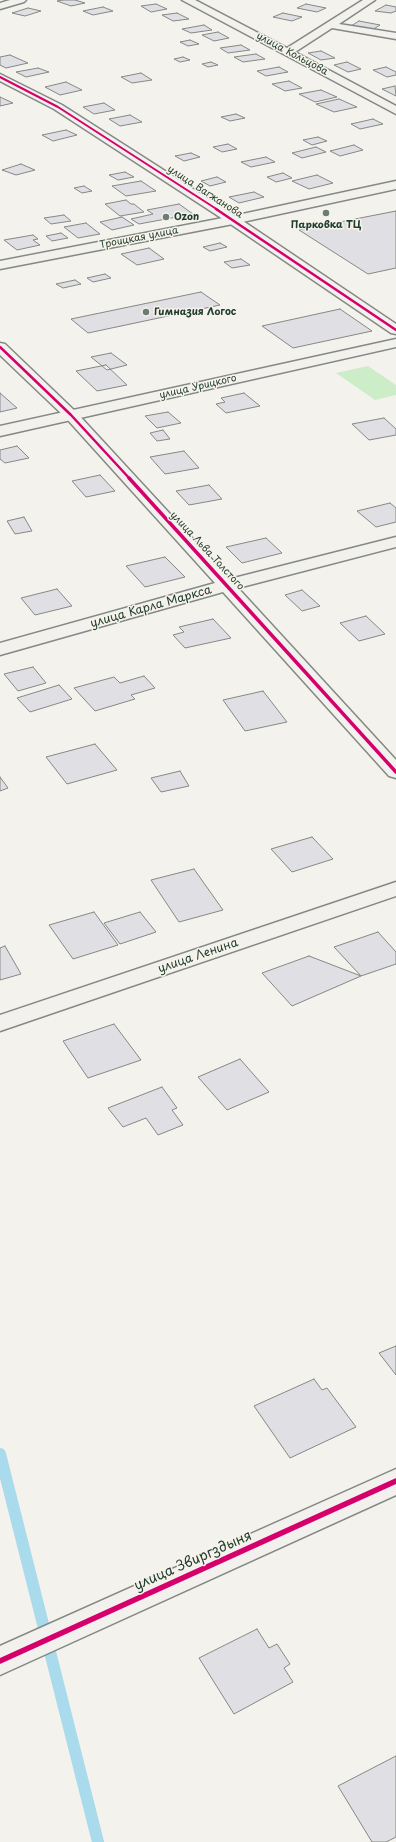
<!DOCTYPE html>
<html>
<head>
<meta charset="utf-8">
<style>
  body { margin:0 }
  canvas { display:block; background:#f4f2ec }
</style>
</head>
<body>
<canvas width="396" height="1842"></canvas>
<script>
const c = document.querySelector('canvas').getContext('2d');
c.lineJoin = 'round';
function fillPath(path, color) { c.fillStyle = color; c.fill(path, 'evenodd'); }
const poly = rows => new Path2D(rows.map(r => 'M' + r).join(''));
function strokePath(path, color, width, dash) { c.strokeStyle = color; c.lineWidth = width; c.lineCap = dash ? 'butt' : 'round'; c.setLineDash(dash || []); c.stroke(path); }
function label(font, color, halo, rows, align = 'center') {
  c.font = font + ' "Playpen Sans",sans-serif'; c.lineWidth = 3; c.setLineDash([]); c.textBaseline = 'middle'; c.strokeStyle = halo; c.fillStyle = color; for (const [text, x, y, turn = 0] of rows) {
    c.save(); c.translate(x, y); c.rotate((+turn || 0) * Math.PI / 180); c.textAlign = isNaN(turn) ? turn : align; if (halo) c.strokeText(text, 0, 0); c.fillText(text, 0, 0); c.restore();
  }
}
fillPath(poly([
  [368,366,396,385,396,395,375,400,336,373]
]), '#cdecc8');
strokePath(poly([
  [0,1454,98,1842]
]), '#aadbec', 12);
const building = poly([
  [63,0,75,0,85,3,71,6,57,1,63,0],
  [156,4,167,9,151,12,141,6,156,4],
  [306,4,326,8,317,12,297,8,306,4],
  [386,5,396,7,396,11,391,13,375,11,386,5],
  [103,7,113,11,93,15,83,11,103,7],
  [28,8,41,11,25,16,12,13,28,8],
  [177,13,189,19,173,21,162,15,177,13],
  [283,13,302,17,292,21,273,17,283,13],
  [359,21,380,25,372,30,351,26,359,21],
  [204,25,212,30,191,33,182,29,204,25],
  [218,32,229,38,214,41,202,35,218,32],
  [190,40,199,44,188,46,180,42,190,40],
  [241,45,250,50,228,53,220,48,241,45],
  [321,51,335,58,321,60,308,53,321,51],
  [256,54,265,59,243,62,234,57,256,54],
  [10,55,28,63,6,68,0,65,0,57,10,55],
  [183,57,190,60,180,62,174,59,183,57],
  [211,62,218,65,208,67,202,64,211,62],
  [347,62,361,69,348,72,334,65,347,62],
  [279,67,288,72,266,76,257,71,279,67],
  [386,67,396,72,396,75,387,77,373,70,386,67],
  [38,68,49,72,26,77,16,72,38,68],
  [141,73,152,80,132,83,121,77,141,73],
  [289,81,302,88,285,91,272,84,289,81],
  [66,82,82,90,60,95,45,87,66,82],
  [395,86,396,96,382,89,395,86],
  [321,90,337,97,315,102,299,94,321,90],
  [0,97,13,103,0,106,0,97],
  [339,99,357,107,334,112,316,104,339,99],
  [104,103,115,110,94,114,83,107,104,103],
  [236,114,245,118,230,121,221,117,236,114],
  [130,115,142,122,120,126,109,119,130,115],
  [373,119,383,124,360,129,351,124,373,119],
  [66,130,77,135,53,141,42,135,66,130],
  [318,137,327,141,312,145,303,140,318,137],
  [228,144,237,149,222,152,213,147,228,144],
  [354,145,363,150,340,156,330,151,354,145],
  [316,147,326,152,302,158,292,153,316,147],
  [191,153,200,157,184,161,175,156,191,153],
  [266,157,275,162,251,167,241,162,266,157],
  [21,164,35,170,16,175,2,170,21,164],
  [125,172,134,177,118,180,109,175,125,172],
  [283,173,292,178,276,182,267,177,283,173],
  [317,175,333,183,309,189,292,181,317,175],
  [217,177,226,182,210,186,201,181,217,177],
  [141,181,156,191,126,196,112,186,141,181],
  [84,186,92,191,82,193,74,188,84,186],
  [254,192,264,197,239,203,229,197,254,192],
  [126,200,131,204,134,204,144,212,120,216,105,204,126,200],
  [179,204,193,214,139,224,131,219,153,214,147,210,179,204],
  [396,211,396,268,368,274,299,230,396,211],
  [64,215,71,221,51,224,44,218,64,215],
  [122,217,134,225,112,230,100,222,122,217],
  [86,223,100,234,78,238,64,227,86,223],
  [61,233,68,238,52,241,46,236,61,233],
  [33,235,38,239,33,240,40,245,17,250,4,240,33,235],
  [220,243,227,247,210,251,203,247,220,243],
  [149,248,164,259,137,265,121,254,149,248],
  [241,259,250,265,232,268,224,262,241,259],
  [105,274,111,278,93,282,87,278,105,274],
  [75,280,81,284,63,288,56,284,75,280],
  [201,292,220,305,88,333,71,319,201,292],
  [340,309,372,331,293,348,262,326,340,309],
  [111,353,127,365,107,370,91,357,111,353],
  [106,365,127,385,97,391,76,371,106,365],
  [0,393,17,408,0,412,0,393],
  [244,393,260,406,226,413,216,404,225,402,221,398,244,393],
  [168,412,181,423,157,428,145,416,168,412],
  [384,418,396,429,396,435,369,440,352,424,384,418],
  [163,430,170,439,157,441,150,433,163,430],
  [17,446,29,458,5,463,0,459,0,450,17,446],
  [184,451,199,468,165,474,150,457,184,451],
  [100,475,115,491,86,497,72,481,100,475],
  [209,485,222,499,189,505,176,491,209,485],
  [390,503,396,508,396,522,376,527,357,511,390,503],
  [24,517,32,531,15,534,7,521,24,517],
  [266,538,282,553,242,563,226,547,266,538],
  [165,557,185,577,145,587,126,566,165,557],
  [57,589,72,606,35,615,21,598,57,589],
  [302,590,320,606,302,611,285,595,302,590],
  [366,616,385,634,359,641,340,623,366,616],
  [213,619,231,638,185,648,173,635,184,632,179,627,213,619],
  [33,667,46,683,18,691,4,674,33,667],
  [144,676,155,688,131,695,135,699,95,711,74,688,114,677,120,683,144,676],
  [59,685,72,699,30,712,17,698,59,685],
  [263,691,287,722,245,731,223,700,263,691],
  [95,744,117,770,67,784,46,757,95,744],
  [180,771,189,786,161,792,151,778,180,771],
  [0,777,8,788,0,791,0,777],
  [312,837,333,859,292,872,271,849,312,837],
  [194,869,223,910,179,922,151,880,194,869],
  [94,912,118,945,73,959,49,925,94,912],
  [140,912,156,932,120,944,104,923,140,912],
  [378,932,396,952,396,964,361,976,334,947,378,932],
  [5,946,21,974,0,980,0,948,5,946],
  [309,956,361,976,292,1006,262,973,309,956],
  [114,1024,141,1060,88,1078,63,1041,114,1024],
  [240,1059,269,1092,227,1110,198,1077,240,1059],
  [162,1087,177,1108,172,1110,183,1125,158,1135,146,1118,123,1127,108,1108,162,1087],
  [396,1346,396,1375,379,1353,396,1346],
  [314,1379,322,1390,327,1388,356,1427,290,1458,254,1406,314,1379],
  [257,1629,269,1648,277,1644,290,1664,284,1668,293,1682,234,1714,199,1658,257,1629],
  [396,1756,396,1837,386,1842,372,1842,338,1786,396,1756]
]);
fillPath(building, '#e0dfe4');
strokePath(building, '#848985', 1);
const minor = poly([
  [182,0,195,0,287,48,363,0,375,0,339,24,396,33,396,39,332,28,295,52,396,106,396,114,182,0],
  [396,181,396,189,233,224,0,269,0,261,233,216,396,181],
  [0,343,5,344,76,412,230,579,396,537,396,547,238,588,396,760,396,778,389,776,223,592,0,655,0,643,215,583,66,418,0,355,0,343],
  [396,1469,396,1495,0,1675,0,1646,396,1469]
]);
const tertiary = poly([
  [10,0,26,0,24,2,0,9,0,3,10,0],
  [0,74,62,105,237,217,396,324,396,334,391,333,229,223,54,109,0,81,0,74]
]);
const secondary = poly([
  [396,882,396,896,0,1031,0,1015,396,882]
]);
const primary = poly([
  [396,339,396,347,0,436,0,426,396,339]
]);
strokePath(minor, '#848985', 3);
strokePath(tertiary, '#848985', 3);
strokePath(secondary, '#848985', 3);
strokePath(primary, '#848985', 3);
fillPath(minor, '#f2f1ed');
fillPath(tertiary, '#f2f1ed');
fillPath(secondary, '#f2f1ed');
fillPath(primary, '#f2f1ed');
strokePath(poly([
  [0,77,58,107,218,210]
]), '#d6006c', 2);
strokePath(poly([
  [216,209,396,330],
  [0,347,71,415,130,479]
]), '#d6006c', 2.5);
strokePath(poly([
  [129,478,396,772]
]), '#d6006c', 3.5);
strokePath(poly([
  [0,1661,396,1481]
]), '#d6006c', 5.5);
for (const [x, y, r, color] of [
  [326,213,4,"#6a7c74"],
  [166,217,4,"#6a7c74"],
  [146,312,4,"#6a7c74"]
]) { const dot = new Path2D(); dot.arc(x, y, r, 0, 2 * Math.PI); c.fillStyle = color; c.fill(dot); strokePath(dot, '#f7f3e8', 1.5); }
label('10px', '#1f3d34', '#f7f3e8', [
  ["улица Кольцова",292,54,28],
  ["улица Вагжанова",205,192,33],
  ["Троицкая улица",139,238,-11],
  ["улица Урицкого",198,387,-13],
  ["улица Льва Толстого",207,551,47]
]);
label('bold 10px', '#1f3d34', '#f7f3e8', [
  ["Ozon",174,217],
  ["Парковка ТЦ",326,225,"center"],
  ["Гимназия Логос",154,312]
], 'left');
label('12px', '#1f3d34', '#f7f3e8', [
  ["улица Карла Маркса",151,607,-16],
  ["улица Ленина",198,956,-19]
]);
label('14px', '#1f3d34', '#f7f3e8', [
  ["улица Звиргздыня",193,1561,-24]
]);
</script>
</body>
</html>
